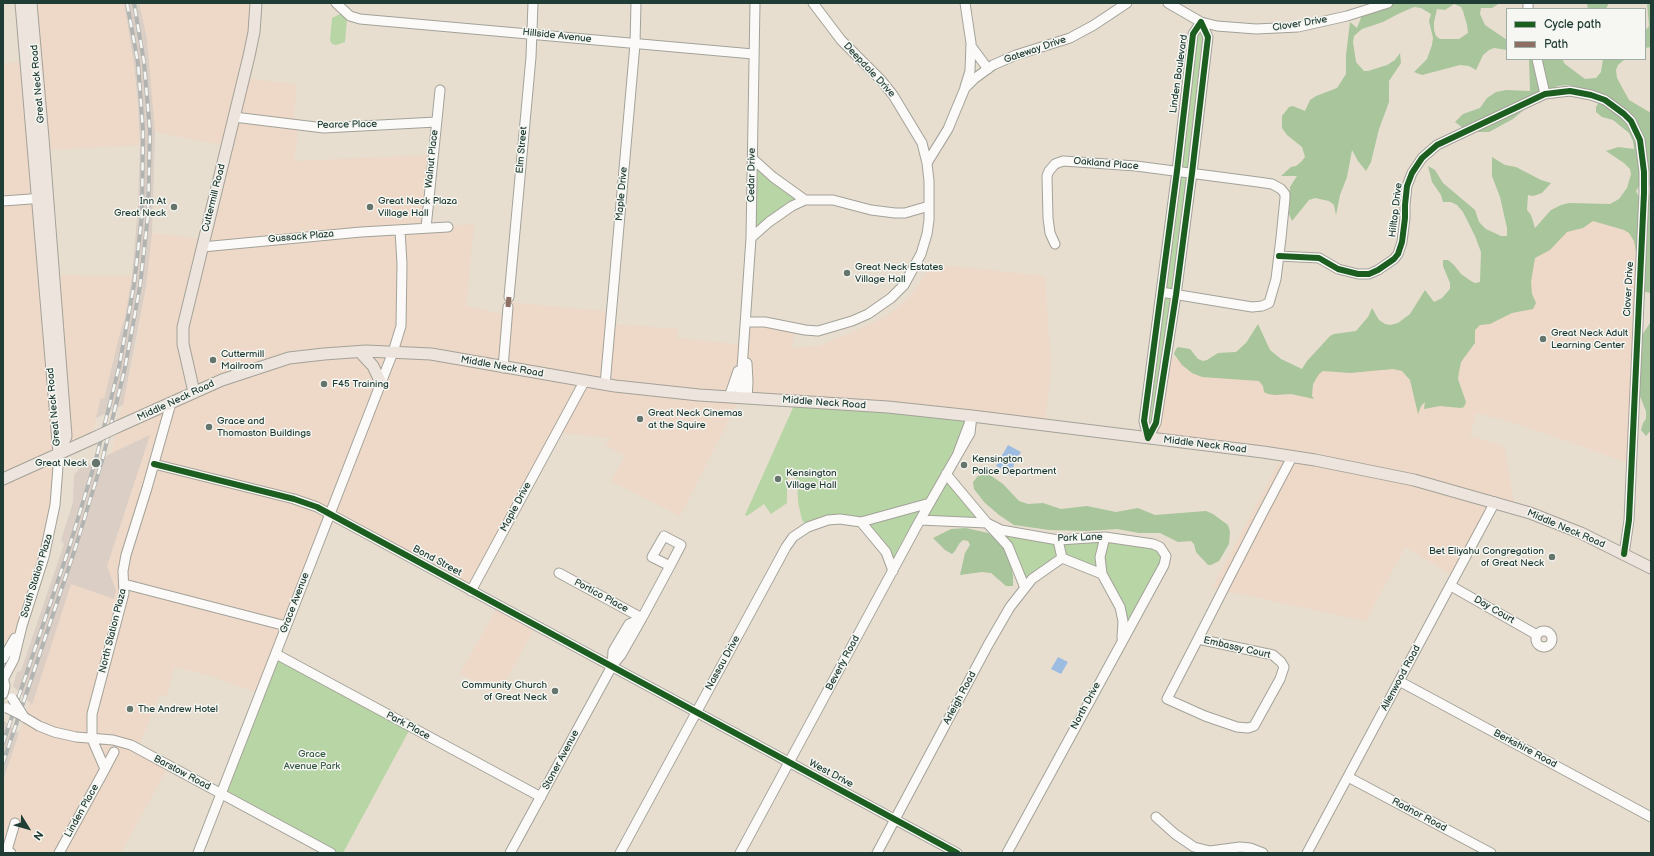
<!DOCTYPE html>
<html>
<head>
<meta charset="utf-8">
<style>
  body { margin:0 }
  #map { position:relative; width:1654px; height:856px; overflow:hidden; background:#e7ded0; font-family:"Balsamiq Sans",sans-serif }
  canvas { display:block }
  .frame { position:absolute; inset:0; border:4px solid #1f3d34; pointer-events:none }
  .legend { position:absolute; left:1506px; top:8px; width:140px; height:52px; box-sizing:border-box; background:#f6f6f2; border:1px solid #a0aca6; margin:0; padding:5px 7px; list-style:none; font-size:12px; color:#1f3d34 }
  .legend li { display:flex; align-items:center; gap:8px; height:20px }
  .legend b { width:20px; border:1px solid #a0aca6 }
  .north { position:absolute; left:8px; top:808px; width:40px; height:40px; -webkit-text-stroke:3px #f6f6f2; paint-order:stroke; rotate:127deg; font-size:11px; font-weight:700; line-height:16px; text-align:center; color:#1f3d34 }
  .north::after { content:''; display:block; margin:auto; width:14px; height:18px; background:#1f3d34; clip-path:polygon(50% 0,100% 100%,50% 72%,0 100%) }
</style>
</head>
<body>
<div id="map">
<canvas width="1654" height="856"></canvas>
<div class="frame"></div>
<ul class="legend">
<li><b style="height:5px;background:#1b5e20"></b>Cycle path</li>
<li><b style="height:5px;background:#8d6e63"></b>Path</li>
</ul>
<div class="north">N</div>
</div>
<script>
const c = document.querySelector('canvas').getContext('2d');
c.lineJoin = 'round';
function fillPath(path, color) { c.fillStyle = color; c.fill(path, 'evenodd'); }
const poly = rows => new Path2D(rows.map(r => 'M' + r).join(''));
function strokePath(path, color, width, dash) { c.strokeStyle = color; c.lineWidth = width; c.lineCap = dash ? 'butt' : 'round'; c.setLineDash(dash || []); c.stroke(path); }
function label(font, color, halo, rows, align = 'center') {
  c.font = font + ' "Balsamiq Sans",sans-serif'; c.lineWidth = 3; c.setLineDash([]); c.textBaseline = 'middle'; c.strokeStyle = halo; c.fillStyle = color; for (const [text, x, y, turn = 0] of rows) {
    c.save(); c.translate(x, y); c.rotate((+turn || 0) * Math.PI / 180); c.textAlign = isNaN(turn) ? turn : align; if (halo) c.strokeText(text, 0, 0); c.fillText(text, 0, 0); c.restore();
  }
}
fillPath(poly([
  [31,3,124,3,134,64,140,145,44,150],
  [139,3,256,3,244,78,297,84,293,123,299,124,294,161,433,155,426,228,474,224,466,306,507,315,508,302,612,312,611,324,678,329,677,338,744,345,746,322,794,328,792,348,819,346,851,333,885,317,901,305,911,295,925,275,931,264,1045,276,1051,369,1045,425,740,398,680,516,611,481,625,456,605,445,611,438,557,432,472,591,329,515,260,694,211,676,174,667,167,696,159,695,138,749,169,765,121,853,12,853,3,850,3,780,43,665,111,453,136,346,146,287,152,233,204,239,227,146,155,132,147,39],
  [27,62,54,275,132,276,125,318,121,329,104,399,101,399,91,438,59,454,57,495,22,626,3,659,3,63],
  [1642,204,1631,464,1515,423,1476,413,1470,436,1504,446,1515,508,1495,502,1455,577,1405,547,1366,621,1212,588,1283,455,1148,438,1167,356,1287,384,1311,364,1439,369,1536,238],
  [498,606,536,626,498,694,460,673]
]), '#eed8c7');
fillPath(poly([
  [124,3,139,3,147,39,155,132,152,233,146,287,123,405,96,418,101,398,104,399,121,329,125,318,132,276,138,207,140,145,138,104,134,64],
  [150,435,107,566,116,591,114,599,71,584,32,705,13,686,17,672,21,671,64,544,61,540,73,502,74,475,80,468],
  [3,720,19,733,3,780]
]), '#dacec5');
fillPath(poly([
  [340,14,345,16,347,19,345,42,336,45,332,44,330,40,332,18],
  [1201,22,1208,37,1156,423,1148,438,1144,421,1193,34],
  [758,169,798,199,755,231],
  [796,401,972,416,946,474,987,523,1025,534,1153,544,1165,554,1121,641,1123,621,1102,574,1062,558,1025,588,986,523,920,520,893,571,886,552,853,520,808,527,802,520,798,502,797,480,789,474,787,483,787,503,771,514,764,504,747,516,745,515],
  [276,654,411,727,343,853,331,853,221,794]
]), '#b8d5a6');
fillPath(poly([
  [1368,3,1500,3,1492,8,1481,8,1480,14,1485,25,1507,40,1507,50,1494,48,1489,50,1483,55,1476,70,1469,66,1460,65,1422,75,1414,72,1427,59,1432,45,1433,38,1429,21,1431,14,1421,8,1414,7,1398,14,1383,22,1362,29,1354,36,1353,42,1356,62,1364,71,1368,71,1387,65,1395,60,1400,53,1401,63,1389,81,1389,102,1379,129,1371,162,1366,171,1358,161,1352,150,1347,177,1340,195,1336,215,1334,205,1329,201,1315,198,1309,200,1292,221,1289,214,1290,187,1297,176,1281,176,1291,167,1296,166,1301,162,1305,157,1302,147,1287,135,1282,128,1282,116,1289,107,1293,106,1305,111,1310,100,1316,96,1337,88,1346,74,1346,55,1350,22,1357,28,1366,5],
  [1454,4,1461,7,1463,11,1467,25,1468,33,1459,39,1440,39,1436,36,1434,30,1434,22,1437,9,1445,10],
  [1581,3,1609,3,1606,9,1588,9,1587,4],
  [1647,3,1651,3,1651,47,1645,48,1645,31,1649,26],
  [1529,59,1562,59,1565,64,1585,79,1596,78,1601,72,1603,59,1625,59,1618,65,1616,70,1617,78,1629,100,1651,113,1651,186,1640,185,1636,191,1640,199,1651,193,1651,293,1645,292,1636,284,1638,263,1634,241,1629,233,1624,230,1593,221,1583,228,1567,232,1550,250,1535,258,1531,282,1532,294,1536,303,1533,309,1512,313,1490,324,1480,325,1475,330,1475,343,1461,362,1459,372,1458,379,1466,402,1464,407,1461,408,1440,406,1424,409,1425,402,1421,406,1418,414,1410,380,1402,371,1393,369,1350,373,1323,371,1319,374,1313,384,1312,396,1314,399,1291,394,1275,395,1268,394,1264,392,1263,386,1259,381,1202,377,1192,373,1182,365,1174,354,1176,349,1178,347,1190,349,1198,359,1203,361,1207,360,1218,353,1236,352,1246,343,1258,324,1270,350,1281,359,1302,369,1307,361,1330,336,1334,334,1356,331,1368,317,1372,308,1379,320,1385,324,1390,325,1398,323,1410,314,1425,290,1434,302,1442,298,1450,289,1450,283,1443,266,1443,260,1448,260,1454,265,1461,274,1471,281,1475,283,1480,282,1481,252,1475,236,1463,212,1457,205,1451,202,1443,202,1441,195,1432,182,1428,166,1435,170,1443,183,1475,210,1479,222,1486,229,1501,236,1507,236,1507,228,1500,197,1492,176,1492,157,1505,165,1516,167,1541,180,1551,183,1542,193,1533,196,1528,195,1527,210,1531,215,1535,228,1551,210,1561,205,1569,203,1610,204,1619,199,1627,188,1631,174,1630,169,1624,163,1606,151,1618,147,1634,149,1633,141,1629,133,1613,120,1602,117,1596,112,1596,107,1599,102,1594,93,1569,85,1557,86,1541,102,1526,108,1513,119,1489,132,1478,132,1463,128,1455,122,1463,114,1480,108,1487,98,1496,92,1506,90,1530,91],
  [1650,323,1651,430,1646,436,1641,430,1643,423,1646,419,1646,411,1639,394,1640,338],
  [987,473,1003,484,1019,501,1028,504,1043,503,1061,509,1087,506,1116,512,1138,508,1155,515,1206,511,1213,514,1228,525,1230,532,1229,544,1219,561,1211,565,1208,565,1196,552,1194,544,1191,541,1178,542,1160,533,1139,533,1117,529,1087,531,1049,530,1014,525,999,515,984,502,974,489,973,482,978,476],
  [966,528,988,533,1005,548,1010,559,1013,576,1013,586,1006,586,991,573,982,572,960,575,965,553,970,545,968,541,963,540,959,544,955,551,952,554,945,550,933,538,951,529]
]), '#a8c59c');
fillPath(poly([
  [1008,445,1021,452,1014,464,1011,475,1003,474,1002,469,996,466],
  [1058,657,1068,662,1061,674,1051,669]
]), '#9dbce1');
const minor = poly([
  [336,3,350,16,360,19,753,54],
  [1168,3,1201,22,1217,26,1256,29,1298,27,1347,16,1388,3],
  [1528,3,1528,9],
  [1201,22,1208,37,1192,173,1176,295,1156,423,1148,438,1144,421,1177,171,1193,34,1201,22],
  [971,46,988,69],
  [1537,59,1545,94],
  [965,87,970,71,971,43,965,3],
  [234,117,324,128,436,122],
  [753,159,773,177,805,200],
  [927,163,948,129,965,88,974,79,993,65,1016,55,1070,38,1094,25,1127,3],
  [3,201,44,198],
  [426,228,440,90],
  [751,238,769,222,792,206,805,200,833,200,871,210,895,213,905,213,929,206],
  [1055,244,1050,233,1048,218,1047,176,1049,171,1055,164,1063,161,1136,166,1258,182,1272,184,1281,189,1285,194,1285,198,1281,238,1276,279,1269,303,1262,306,1252,307,1161,292],
  [202,247,361,232,448,227],
  [1279,256,1319,258,1338,269,1358,274,1369,274,1378,270,1394,259,1398,254,1402,242,1405,218,1405,205,1407,186,1412,173,1422,158,1437,145,1545,94,1570,91,1591,95,1605,100,1624,114,1631,121,1640,140,1644,172,1644,193,1629,520,1624,554],
  [509,297,531,57,533,3],
  [746,322,765,322,805,330,818,331,852,321,868,314,891,298,904,285,921,254,927,234,929,220,929,181,927,163,922,143,893,95,881,80,841,40,813,3],
  [747,363,748,382,747,398],
  [503,368,508,307],
  [605,385,635,44,636,3],
  [729,397,738,371],
  [740,398,751,238,755,3],
  [154,464,294,499,317,507,957,853],
  [946,474,987,523,1008,546,1025,588],
  [920,520,987,523,1001,530,1058,540,1105,537,1153,544,1160,547,1166,556,1164,565,1007,853],
  [861,522,886,552,893,571],
  [1105,537,1100,557,1102,574,1120,607,1123,621,1122,638],
  [1058,540,1062,558],
  [559,573,642,618,670,566,681,545,664,536,652,557,670,566],
  [124,584,286,626],
  [1451,586,1537,635],
  [471,591,584,382],
  '1536 639a8 8 0 1 1 16 0a8 8 0 1 1-16 0Z',
  [1198,639,1273,655,1281,662,1284,667,1280,679,1254,726,1248,728,1237,727,1205,716,1167,699,1198,639,1225,586,1261,516,1292,457],
  [276,654,541,797],
  [3,659,15,638],
  [3,677,5,686,3,694],
  [4,678,14,659,22,626,44,557,55,505,59,454],
  [1399,681,1651,817],
  [24,717,39,726,54,732,76,737,113,740,131,745,331,853],
  [105,769,114,752],
  [1348,777,1491,853],
  [1156,817,1175,834,1194,847,1210,851,1240,847,1250,848,1263,853],
  [11,853,7,850,15,823],
  [59,853,105,769,92,739,92,714,124,593,123,571,126,555,147,488,171,403],
  [198,853,393,352,401,326,402,264,400,230],
  [510,853,612,666,621,655,642,618,629,624,613,651,612,666],
  [620,853,786,547,793,537,808,527,828,520,840,519,861,522,930,503],
  [740,853,920,520,970,433,972,416,958,453],
  [877,853,988,645,1010,607,1032,579,1062,558,1102,574],
  [1307,853,1495,502]
]);
const major = poly([
  [21,3,59,454],
  [31,3,43,138,66,436,59,454],
  [360,352,373,366,381,383],
  [194,392,183,344,183,327,249,56,254,32,256,3],
  [117,427,222,380,289,358,324,354,366,351,431,354,615,386,699,395,888,407,972,416,1263,452,1315,460,1414,480,1530,513,1581,533,1651,568],
  [3,479,96,437]
]);
strokePath(minor, '#a3a299', 11);
strokePath(major, '#a3a299', 13);
strokePath(minor, '#fbfaf8', 9);
strokePath(major, '#ede5dd', 11);
const rail = poly([
  [3,743,69,548,96,459,119,367,134,285,142,215,143,131,138,63,127,3],
  [3,763,75,549,102,461,125,368,140,286,148,215,150,131,144,62,134,3]
]);
strokePath(rail, '#b2b4b1', 4);
strokePath(rail, '#f6f6f2', 2.5, [8]);
const minorBridge = poly([
  [12,698,24,717],
  [7,708,23,716]
]);
const majorBridge = poly([
  [96,437,117,427]
]);
strokePath(minorBridge, '#a3a299', 11, []);
strokePath(majorBridge, '#a3a299', 13, []);
strokePath(minorBridge, '#fbfaf8', 9);
strokePath(majorBridge, '#ede5dd', 11);
strokePath(poly([
  [508,307,509,297]
]), '#8d6e63', 5, [10, 5]);
strokePath(poly([
  [1201,22,1208,37,1192,173,1176,295,1156,423,1148,438,1144,421,1177,171,1193,34,1201,22],
  [1279,256,1319,258,1338,269,1358,274,1369,274,1378,270,1394,259,1398,254,1402,242,1405,218,1405,205,1407,186,1412,173,1422,158,1437,145,1545,94,1570,91,1591,95,1605,100,1624,114,1631,121,1640,140,1644,172,1644,193,1629,520,1624,554],
  [154,464,294,499,317,507,957,853]
]), '#1b5e20', 6);
for (const [x, y, r, color] of [
  [174,207,4,"#65756b"],
  [370,207,4,"#65756b"],
  [847,273,4,"#65756b"],
  [1543,339,4,"#65756b"],
  [213,360,4,"#65756b"],
  [324,384,4,"#65756b"],
  [640,419,4,"#65756b"],
  [209,427,4,"#65756b"],
  [96,463,5,"#65756b"],
  [964,465,4,"#65756b"],
  [778,479,4,"#65756b"],
  [1552,557,4,"#65756b"],
  [555,691,4,"#65756b"],
  [130,709,4,"#65756b"]
]) { const dot = new Path2D(); dot.arc(x, y, r, 0, 2 * Math.PI); c.fillStyle = color; c.fill(dot); strokePath(dot, '#f6f6f2', 1.5); }
label('10px', '#1f3d34', '#f6f6f2', [
  ["Clover Drive",1300,24,-9],
  ["Hillside Avenue",557,36,6],
  ["Gateway Drive",1035,50,-19],
  ["Deepdale Drive",869,70,47],
  ["Linden Boulevard",1179,74,-82],
  ["Great Neck Road",38,84,-95],
  ["Pearce Place",347,125,-1],
  ["Elm Street",522,150,-85],
  ["Walnut Place",432,159,-84],
  ["Oakland Place",1106,164,5],
  ["Cedar Drive",752,175,-89],
  ["Maple Drive",622,194,-85],
  ["Cuttermill Road",214,198,-76],
  ["Hilltop Drive",1396,210,-83],
  ["Gussack Plaza",301,237,-5],
  ["Clover Drive",1629,289,-87],
  ["Middle Neck Road",502,367,10],
  ["Middle Neck Road",176,401,-25],
  ["Middle Neck Road",824,403,4],
  ["Great Neck Road",54,407,-95],
  ["Middle Neck Road",1205,445,7],
  ["Maple Drive",516,507,-62],
  ["Middle Neck Road",1566,529,23],
  ["Park Lane",1080,538,-2],
  ["Bond Street",437,561,28],
  ["South Station Plaza",37,576,-73],
  ["Portico Place",601,596,28],
  ["Grace Avenue",295,603,-69],
  ["Day Court",1494,610,30],
  ["North Station Plaza",113,631,-76],
  ["Embassy Court",1237,648,13],
  ["Nassau Drive",723,663,-61],
  ["Beverly Road",843,663,-62],
  ["Allenwood Road",1401,678,-62],
  ["Arleigh Road",960,698,-62],
  ["North Drive",1086,706,-62],
  ["Park Place",408,726,28],
  ["Berkshire Road",1525,749,28],
  ["Stoner Avenue",561,760,-62],
  ["Barstow Road",182,773,28],
  ["West Drive",831,774,28],
  ["Linden Place",82,811,-61],
  ["Radnor Road",1419,815,28]
]);
label('10px', '#1f3d34', '#f6f6f2', [
  ["Inn At",166,201,"right"],
  ["Great Neck",166,213,"right"],
  ["Great Neck Plaza",378,201],
  ["Village Hall",378,213],
  ["Great Neck Estates",855,267],
  ["Village Hall",855,279],
  ["Great Neck Adult",1551,333],
  ["Learning Center",1551,345],
  ["Cuttermill",221,354],
  ["Mailroom",221,366],
  ["F45 Training",332,384],
  ["Great Neck Cinemas",648,413],
  ["at the Squire",648,425],
  ["Grace and",217,421],
  ["Thomaston Buildings",217,433],
  ["Kensington",972,459],
  ["Police Department",972,471],
  ["Great Neck",87,463,"right"],
  ["Kensington",786,473],
  ["Village Hall",786,485],
  ["Bet Eliyahu Congregation",1544,551,"right"],
  ["of Great Neck",1544,563,"right"],
  ["Community Church",547,685,"right"],
  ["of Great Neck",547,697,"right"],
  ["The Andrew Hotel",138,709]
], 'left');
label('10px', '#365a44', '#f6f6f2', [
  ["Grace",312,754],
  ["Avenue Park",312,766]
]);
</script>
</body>
</html>
